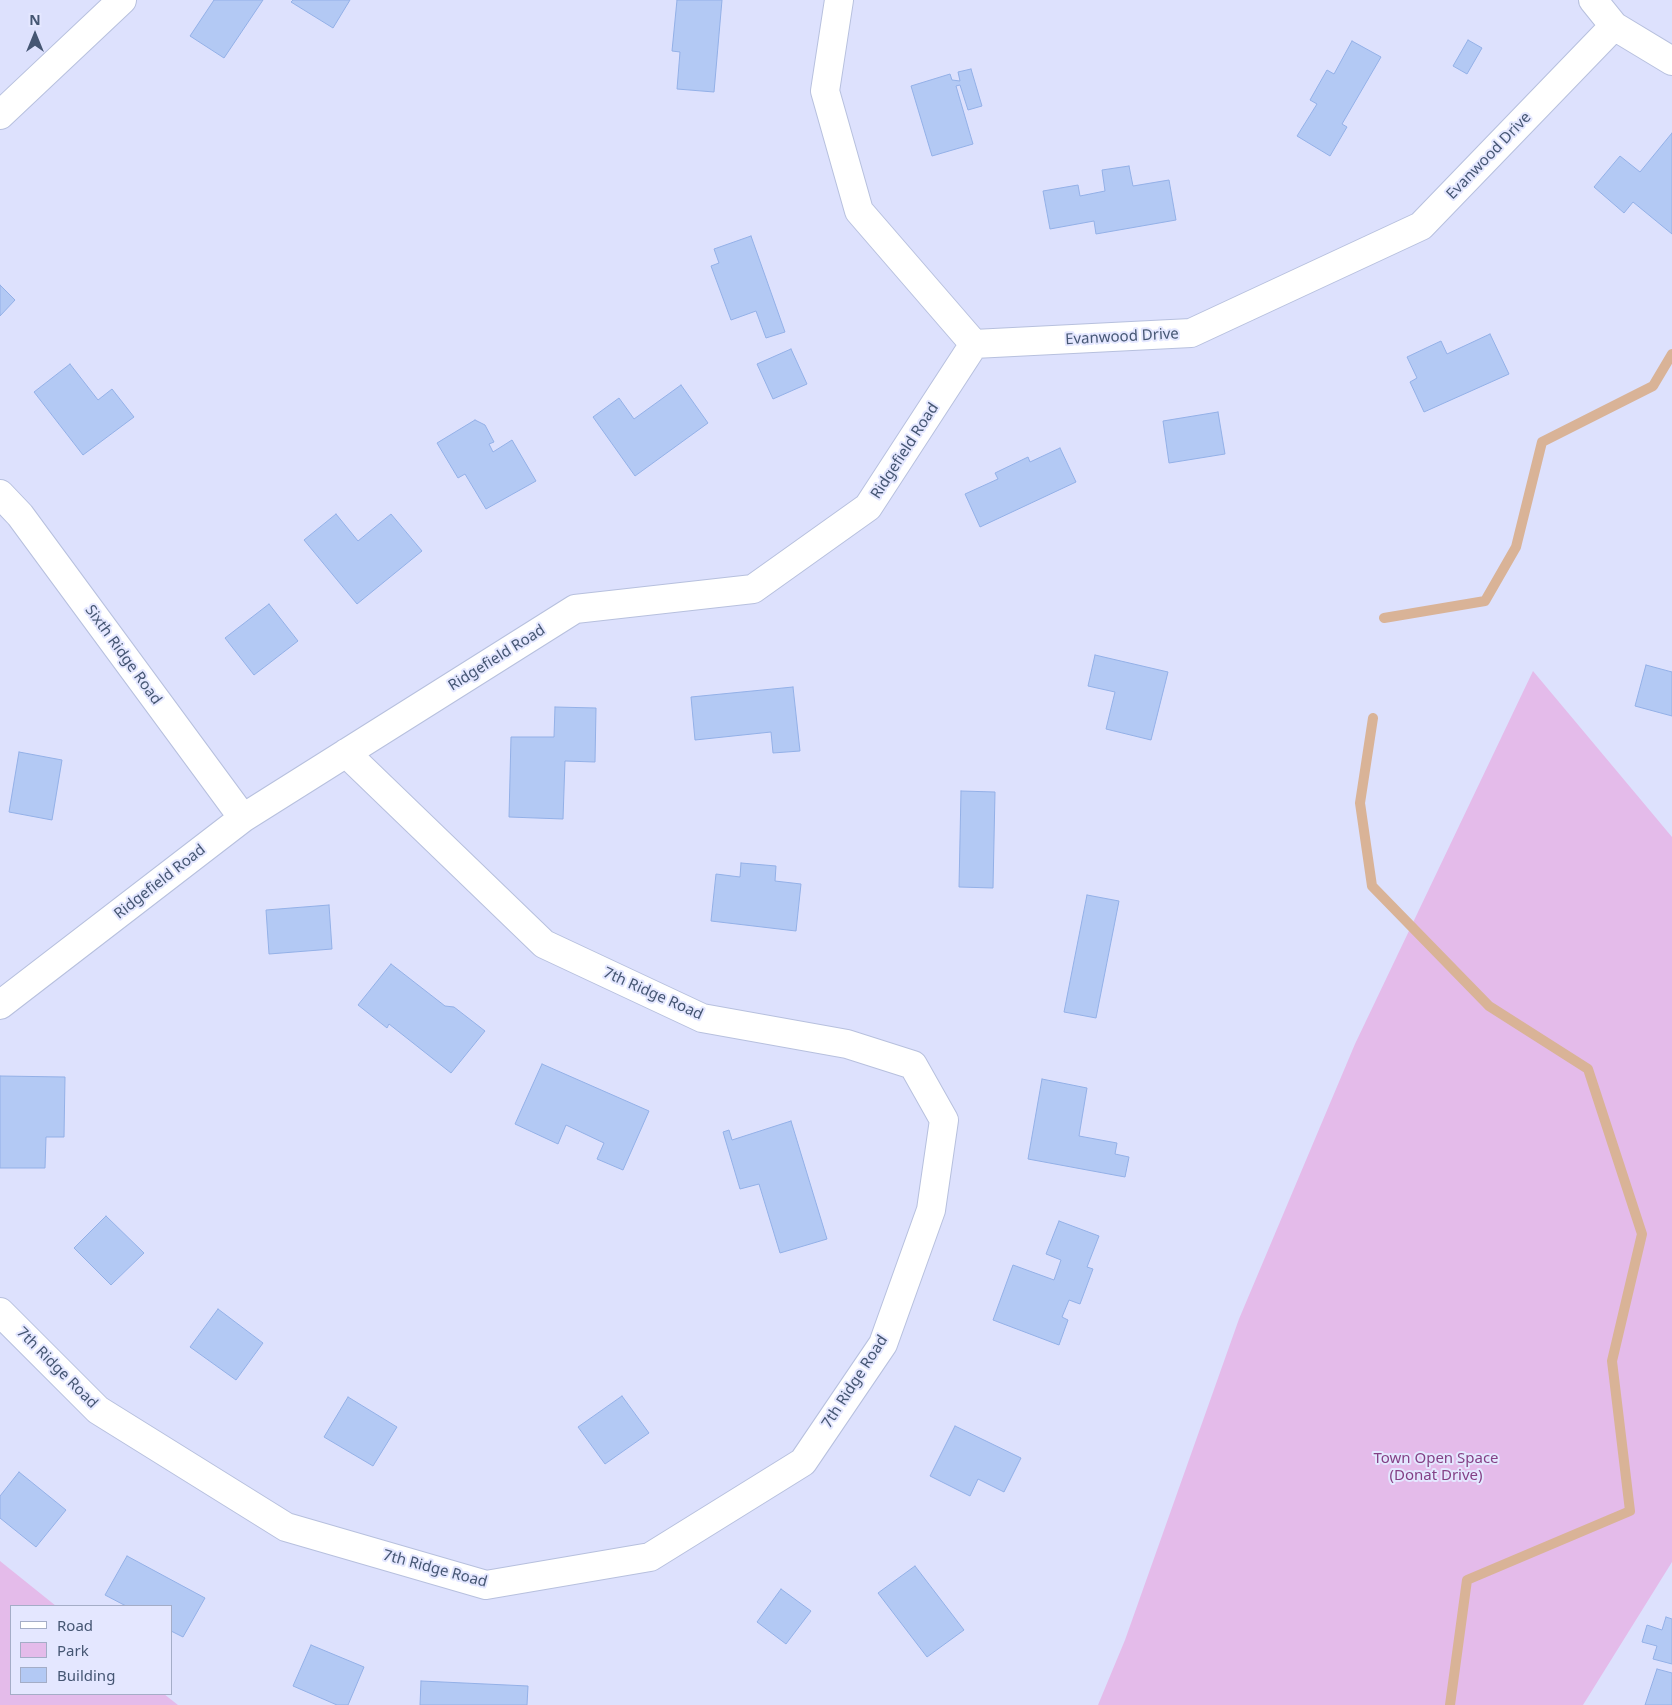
<!DOCTYPE html>
<html>
<head>
<meta charset="utf-8">
<style>
  body { margin:0 }
  #map { position:relative; width:1672px; height:1705px; overflow:hidden; background:#dde1fd; font-family:"Noto Sans",sans-serif }
  canvas { display:block }
  .legend { position:absolute; left:10px; top:1605px; width:162px; height:90px; box-sizing:border-box; background:#e4e7ff; border:1px solid #a4adc7; margin:0; padding:6px 9px; list-style:none; font-size:15px; color:#455673 }
  .legend li { display:flex; align-items:center; gap:10px; height:25px }
  .legend b { width:25px; border:1px solid #a4adc7 }
  .north { position:absolute; left:10px; top:10px; width:50px; height:50px; -webkit-text-stroke:4px #e4e7ff; paint-order:stroke; rotate:0deg; font-size:14px; font-weight:700; line-height:20px; text-align:center; color:#455673 }
  .north::after { content:''; display:block; margin:auto; width:18px; height:22px; background:#455673; clip-path:polygon(50% 0,100% 100%,50% 72%,0 100%) }
</style>
</head>
<body>
<div id="map">
<canvas width="1672" height="1705"></canvas>
<ul class="legend">
<li><b style="height:6px;background:#fff"></b>Road</li>
<li><b style="height:14px;background:#e4bbea"></b>Park</li>
<li><b style="height:14px;background:#b3c9f4"></b>Building</li>
</ul>
<div class="north">N</div>
</div>
<script>
const c = document.querySelector('canvas').getContext('2d');
c.lineJoin = 'round';
function fillPath(path, color) { c.fillStyle = color; c.fill(path, 'evenodd'); }
const poly = rows => new Path2D(rows.map(r => 'M' + r).join(''));
function strokePath(path, color, width, dash) { c.strokeStyle = color; c.lineWidth = width; c.lineCap = dash ? 'butt' : 'round'; c.setLineDash(dash || []); c.stroke(path); }
function label(font, color, halo, rows, align = 'center') {
  c.font = font + ' "Noto Sans",sans-serif'; c.lineWidth = 4; c.setLineDash([]); c.textBaseline = 'middle'; c.strokeStyle = halo; c.fillStyle = color; for (const [text, x, y, turn = 0] of rows) {
    c.save(); c.translate(x, y); c.rotate((+turn || 0) * Math.PI / 180); c.textAlign = isNaN(turn) ? turn : align; if (halo) c.strokeText(text, 0, 0); c.fillText(text, 0, 0); c.restore();
  }
}
fillPath(poly([
  [1533,671,1672,837,1672,1562,1583,1705,1098,1705,1125,1640,1239,1319,1355,1044],
  [0,1561,56,1606,11,1606,11,1694,164,1694,178,1705,0,1705]
]), '#e4bbea');
strokePath(poly([
  [1384,618,1485,601,1516,547,1542,442,1653,386,1672,354],
  [1373,718,1360,803,1372,886,1489,1006,1588,1069,1642,1234,1612,1361,1630,1511,1467,1580,1450,1705]
]), '#d9b397', 10);
const building = poly([
  [214,0,263,0,224,58,190,36,214,0],
  [293,0,350,0,333,28,291,2,293,0],
  [677,0,722,0,714,92,677,89,680,52,672,51,677,0],
  [1468,40,1482,48,1467,74,1453,66,1468,40],
  [1352,41,1381,57,1342,124,1347,127,1330,156,1297,136,1317,104,1310,100,1327,70,1334,74,1352,41],
  [971,69,982,106,968,110,960,85,956,86,973,144,932,156,911,86,950,74,952,80,960,81,958,72,971,69],
  [1672,133,1672,234,1633,202,1624,213,1594,187,1620,156,1640,172,1672,133],
  [1129,166,1133,186,1169,180,1176,220,1096,234,1094,221,1050,229,1043,191,1078,185,1080,196,1105,191,1102,170,1129,166],
  [751,236,785,332,766,338,756,311,731,320,711,266,719,263,714,249,751,236],
  [0,285,15,300,0,316,0,285],
  [1490,334,1509,374,1424,412,1410,382,1417,378,1407,357,1441,341,1447,354,1490,334],
  [791,349,807,384,773,399,757,364,791,349],
  [70,364,98,400,112,389,134,417,83,455,34,392,70,364],
  [681,385,708,423,635,476,593,417,619,398,634,419,681,385],
  [1218,412,1225,454,1169,463,1163,421,1218,412],
  [475,420,485,425,494,442,489,444,493,452,512,440,536,481,486,509,465,474,458,478,437,443,475,420],
  [1060,448,1076,482,980,527,965,494,998,479,995,473,1028,457,1030,462,1060,448],
  [336,514,358,541,391,514,422,551,357,604,304,540,336,514],
  [269,604,298,641,254,675,225,638,269,604],
  [1095,655,1168,672,1151,740,1106,729,1115,692,1088,686,1095,655],
  [1646,665,1672,672,1672,716,1635,706,1646,665],
  [793,687,800,751,773,753,771,732,695,740,691,697,793,687],
  [555,707,596,708,595,762,565,761,563,819,509,817,511,737,554,737,555,707],
  [19,752,62,760,52,820,9,812,19,752],
  [961,791,995,792,993,888,959,887,961,791],
  [741,863,776,866,775,881,801,884,796,931,711,921,716,874,740,877,741,863],
  [1087,895,1119,901,1096,1018,1064,1012,1087,895],
  [329,905,332,949,269,954,266,910,329,905],
  [391,964,445,1006,454,1007,485,1031,451,1073,389,1024,387,1028,358,1005,391,964],
  [542,1064,649,1111,623,1170,597,1159,604,1143,566,1125,558,1144,515,1124,542,1064],
  [0,1076,65,1077,64,1137,46,1137,45,1168,0,1168,0,1076],
  [1042,1079,1087,1088,1079,1136,1117,1143,1115,1154,1129,1157,1125,1177,1028,1159,1042,1079],
  [791,1121,827,1239,780,1253,759,1184,740,1189,723,1132,729,1130,732,1140,791,1121],
  [106,1216,144,1253,111,1285,74,1248,106,1216],
  [1059,1221,1099,1236,1087,1267,1093,1269,1080,1304,1069,1300,1062,1317,1068,1320,1059,1345,993,1320,1013,1265,1054,1280,1061,1260,1046,1254,1059,1221],
  [218,1309,263,1343,236,1380,190,1347,218,1309],
  [622,1396,649,1433,605,1464,578,1427,622,1396],
  [348,1397,397,1427,373,1466,324,1437,348,1397],
  [955,1426,1021,1458,1004,1492,978,1479,970,1496,930,1476,955,1426],
  [19,1472,66,1510,36,1547,0,1518,0,1496,19,1472],
  [127,1556,205,1598,183,1637,171,1631,171,1606,126,1606,105,1595,127,1556],
  [915,1566,964,1630,927,1657,878,1593,915,1566],
  [781,1589,811,1611,786,1644,757,1622,781,1589],
  [1666,1617,1672,1619,1672,1664,1653,1659,1657,1646,1642,1642,1647,1625,1662,1630,1666,1617],
  [311,1645,364,1667,348,1705,337,1705,293,1686,311,1645],
  [1657,1669,1672,1673,1672,1705,1645,1705,1657,1669],
  [421,1681,528,1686,527,1705,420,1705,421,1681]
]);
fillPath(building, '#b3c9f4');
strokePath(building, '#93b0e7', 1);
const street = poly([
  [839,0,825,91,859,211,974,344,1191,333,1421,226,1614,26],
  [1593,0,1614,26,1672,61],
  [0,115,122,0],
  [0,494,20,515,243,818],
  [0,1005,243,818,575,609,753,589,868,507,974,344],
  [0,1312,98,1410,286,1527,486,1585,650,1557,803,1462,883,1344,931,1210,944,1120,913,1065,847,1044,702,1018,544,944,346,753]
]);
strokePath(street, '#b7c0de', 30);
strokePath(street, '#fff', 28);
label('15px', '#455673', '#e4e7ff', [
  ["Evanwood Drive",1489,156,-46],
  ["Evanwood Drive",1122,337,-3],
  ["Ridgefield Road",905,451,-57],
  ["Sixth Ridge Road",123,655,54],
  ["Ridgefield Road",497,658,-32],
  ["Ridgefield Road",160,882,-38],
  ["7th Ridge Road",653,994,24],
  ["7th Ridge Road",57,1368,45],
  ["7th Ridge Road",855,1382,-57],
  ["7th Ridge Road",435,1569,15]
]);
label('15px', '#844186', '#e4e7ff', [
  ["Town Open Space",1436,1459],
  ["(Donat Drive)",1436,1476]
]);
</script>
</body>
</html>
